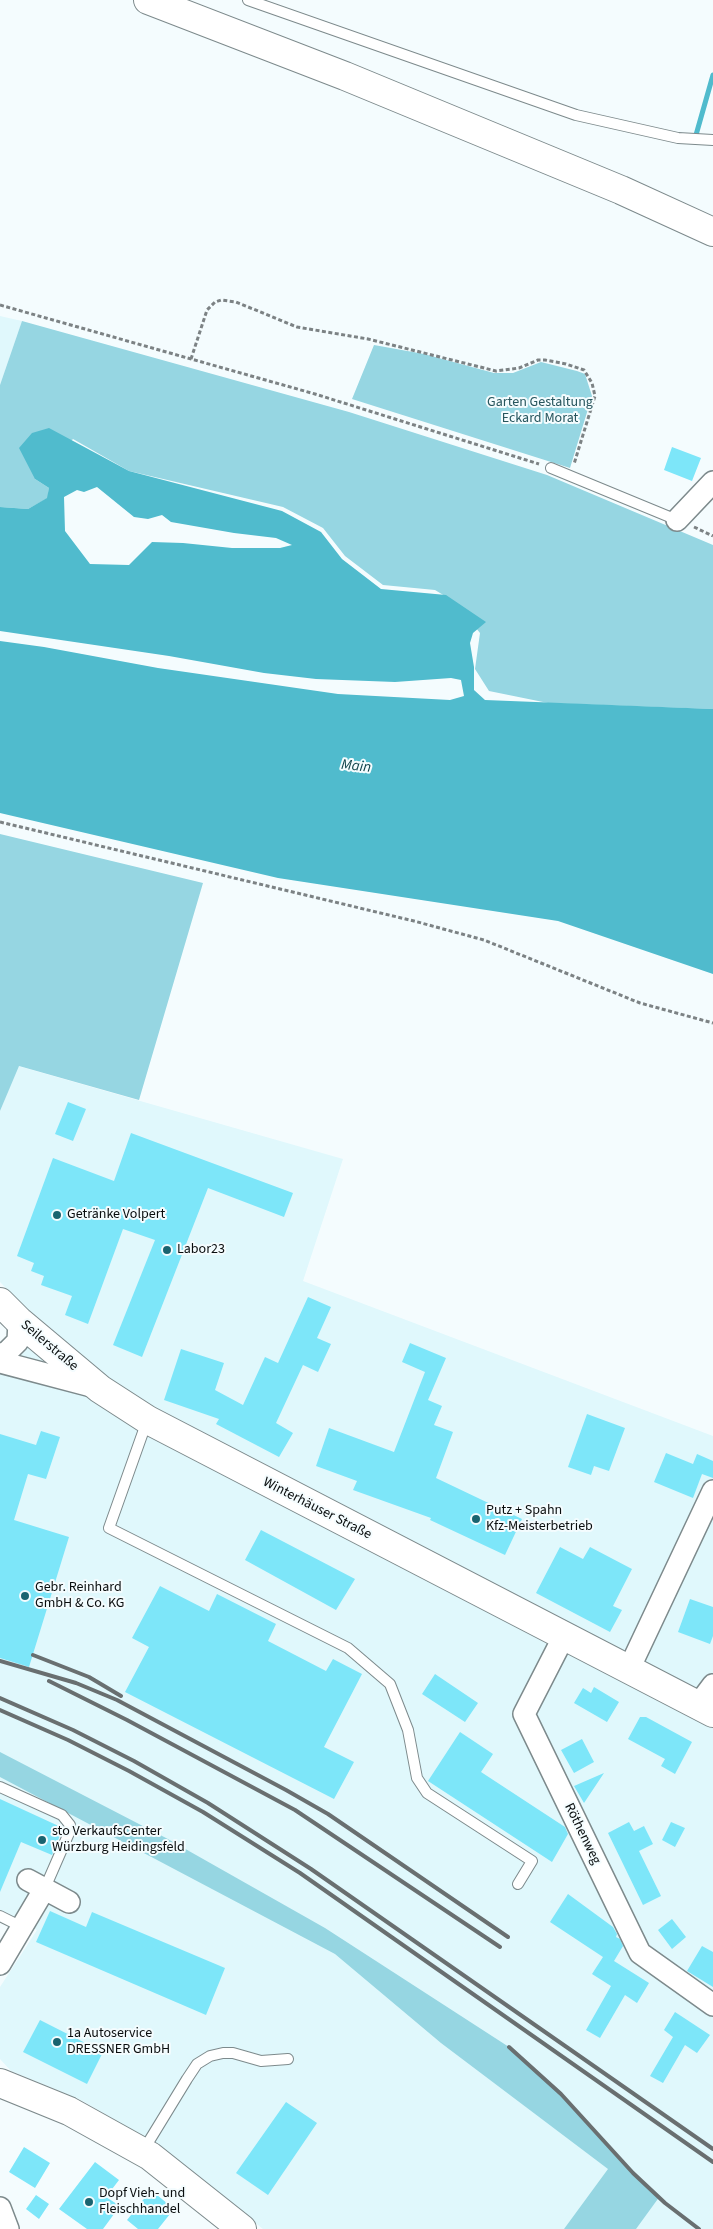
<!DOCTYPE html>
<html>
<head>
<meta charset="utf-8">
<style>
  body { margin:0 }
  canvas { display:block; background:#f4fcfe }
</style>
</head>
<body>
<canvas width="713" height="2229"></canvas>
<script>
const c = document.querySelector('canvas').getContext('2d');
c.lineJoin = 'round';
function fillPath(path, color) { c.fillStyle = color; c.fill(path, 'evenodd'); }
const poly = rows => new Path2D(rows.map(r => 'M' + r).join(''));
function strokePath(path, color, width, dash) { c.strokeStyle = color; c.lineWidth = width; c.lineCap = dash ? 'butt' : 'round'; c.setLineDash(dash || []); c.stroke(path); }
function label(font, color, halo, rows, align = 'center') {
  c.font = font + ' "Source Sans 3",sans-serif'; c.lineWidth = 4; c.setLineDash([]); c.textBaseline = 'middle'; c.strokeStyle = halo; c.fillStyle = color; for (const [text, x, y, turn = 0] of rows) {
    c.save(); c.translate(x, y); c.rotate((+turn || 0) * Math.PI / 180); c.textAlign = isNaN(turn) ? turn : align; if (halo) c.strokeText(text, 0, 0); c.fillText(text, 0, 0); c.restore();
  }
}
fillPath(poly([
  [0,316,22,321,0,385],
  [18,1066,343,1159,303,1281,713,1436,713,2229,263,2229,155,2143,79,2099,11,2071,0,2059,0,1987,37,1930,0,1911,0,1365,26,1309,0,1282,0,1111]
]), '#e0f8fc');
fillPath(poly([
  [22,321,349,412,547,475,713,545,713,709,548,703,489,691,475,669,480,633,455,602,435,590,383,585,345,556,323,528,283,507,129,471,73,439,35,479,49,488,48,498,28,509,0,507,0,385],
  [374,345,424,354,494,373,513,373,541,362,577,371,585,374,592,396,570,468,352,399],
  [0,834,203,883,139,1100,19,1066,0,1111],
  [0,1752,166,1838,325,1928,509,2047,561,2094,633,2173,660,2196,636,2229,564,2229,608,2169,441,2043,335,1954,0,1777]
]), '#96d6e2');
fillPath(poly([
  [49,428,129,471,282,511,321,532,342,559,381,589,446,595,486,622,473,633,470,643,474,667,474,690,485,700,713,709,713,974,558,921,278,878,0,813,0,641,44,647,158,668,338,694,450,700,464,696,461,680,451,678,395,682,316,679,264,673,169,656,0,631,0,507,28,509,47,498,49,488,35,479,19,448,32,433],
  [97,487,134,517,148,519,162,515,171,522,234,533,276,538,292,545,280,548,232,548,183,543,152,542,129,565,90,564,65,531,64,497,77,490,84,492]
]), '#50bbcd');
strokePath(poly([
  [696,135,713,75]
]), '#50bbcd', 5);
fillPath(poly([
  [672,447,701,458,692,481,664,470],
  [68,1102,86,1109,73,1141,55,1134],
  [131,1133,293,1193,284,1217,208,1188,142,1357,113,1345,155,1240,123,1229,88,1324,65,1315,72,1296,41,1285,44,1276,31,1271,34,1263,17,1256,53,1158,114,1181],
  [308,1297,331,1307,317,1338,331,1344,318,1372,303,1365,276,1423,293,1433,279,1457,216,1424,219,1419,164,1400,181,1349,224,1363,215,1390,243,1405,265,1357,278,1363],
  [410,1343,446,1358,428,1400,442,1406,434,1425,453,1432,436,1478,522,1519,505,1555,430,1520,431,1518,353,1490,357,1481,316,1466,329,1428,394,1452,425,1372,402,1362],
  [587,1414,625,1428,609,1471,594,1466,591,1475,568,1467],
  [41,1431,60,1437,46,1479,28,1474,14,1520,69,1537,29,1667,0,1658,0,1434,36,1445],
  [666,1453,693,1464,697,1454,713,1461,713,1478,702,1474,693,1498,654,1482],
  [261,1530,355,1579,336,1610,245,1560],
  [560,1547,583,1559,590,1547,632,1569,613,1606,622,1610,610,1632,536,1593],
  [160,1586,209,1611,217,1594,276,1624,268,1641,326,1671,333,1659,362,1674,324,1747,354,1762,334,1799,125,1692,149,1647,132,1638],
  [690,1599,713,1607,713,1636,710,1644,678,1632],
  [435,1674,478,1703,465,1722,422,1694],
  [594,1687,619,1702,607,1722,574,1703,583,1688,591,1693],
  [640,1717,646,1717,692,1742,675,1774,661,1766,665,1759,628,1739],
  [460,1732,493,1754,481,1772,565,1827,568,1834,552,1862,428,1781],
  [582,1739,594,1762,574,1773,561,1750],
  [604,1773,584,1803,574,1786],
  [0,1799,63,1828,52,1855,21,1842,0,1892],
  [629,1822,634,1831,644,1826,653,1844,639,1851,661,1896,643,1905,608,1833],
  [671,1822,685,1828,675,1847,662,1840],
  [568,1894,613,1927,617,1934,616,1937,620,1939,623,1946,614,1961,649,1983,637,2003,625,1995,600,2038,586,2030,611,1986,592,1974,603,1957,550,1922],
  [50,1911,86,1927,92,1912,225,1968,206,2015,36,1942],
  [672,1919,686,1937,672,1949,658,1930],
  [702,1946,713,1952,713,1987,687,1971],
  [675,2012,710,2035,697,2053,685,2045,663,2083,650,2076,673,2037,664,2030],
  [40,2020,103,2052,87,2084,23,2052],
  [286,2102,317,2123,268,2195,236,2173],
  [24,2147,50,2163,35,2188,9,2172],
  [95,2162,119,2180,106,2197,120,2206,103,2229,87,2229,59,2209],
  [151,2190,174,2209,158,2229,138,2229,127,2220],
  [36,2195,49,2204,39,2219,26,2209]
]), '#7de6f9');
const lane = poly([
  [248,0,576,115,678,138,713,140],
  [551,468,677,520],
  [147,1421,109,1528,348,1648,390,1684,408,1730,417,1778,427,1793,532,1861,518,1884],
  [0,1787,62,1815,70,1825,69,1833,45,1888],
  [0,1916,22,1927],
  [143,2151,187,2079,197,2064,210,2056,223,2053,233,2053,261,2061,288,2059]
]);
const street = poly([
  [677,520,713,482],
  [0,1354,6,1353,18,1341,19,1321],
  [0,1362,95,1387],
  [564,1636,524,1714,640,1953,713,2005],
  [629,1669,713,1491],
  [698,1705,713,1685],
  [28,1880,69,1902],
  [0,1964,45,1888],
  [0,2208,8,2229]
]);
const secondary = poly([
  [148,0,345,76,621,190,713,232],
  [0,1302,19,1321,100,1389,148,1420,713,1713],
  [0,2083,69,2111,150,2156,242,2229]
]);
strokePath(lane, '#7d8a8c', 12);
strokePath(street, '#7d8a8c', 24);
strokePath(secondary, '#7d8a8c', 30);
strokePath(poly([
  [0,305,315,394,539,464],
  [191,359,207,310,215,302,221,300,236,302,297,327,368,339,496,371,519,368,538,360,545,360,566,364,584,370,592,383,595,396,574,464],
  [694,527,713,536],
  [0,822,414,921,484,940,640,1003,713,1023]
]), '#7c8284', 3, [4, 2.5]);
strokePath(lane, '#fff', 10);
strokePath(street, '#fff', 21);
strokePath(secondary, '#fff', 28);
strokePath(poly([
  [33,1655,89,1677,121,1696],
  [0,1661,76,1683,117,1700,286,1790,328,1814,508,1937],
  [49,1681,127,1720,295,1810,500,1947],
  [0,1698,73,1730,134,1761,208,1803,311,1869,713,2149],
  [0,1710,68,1740,129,1771,203,1812,300,1873,713,2162],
  [509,2047,561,2094,633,2173,665,2203,699,2229]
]), '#696f70', 4);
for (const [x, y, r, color] of [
  [57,1215,5,"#196470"],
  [167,1250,5,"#196470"],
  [476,1519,5,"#196470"],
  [25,1596,5,"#196470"],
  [42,1840,5,"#196470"],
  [57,2042,5,"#196470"],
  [89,2202,5,"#196470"]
]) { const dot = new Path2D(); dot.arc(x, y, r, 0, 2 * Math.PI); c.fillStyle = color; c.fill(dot); strokePath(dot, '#f4fcfe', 2); }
label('14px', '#26555d', '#f4fcfe', [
  ["Garten Gestaltung",540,403],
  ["Eckard Morat",540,419]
]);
label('14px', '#090d0e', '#f4fcfe', [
  ["Getränke Volpert",67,1215],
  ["Labor23",177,1250],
  ["Putz + Spahn",486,1511],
  ["Kfz-Meisterbetrieb",486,1527],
  ["Gebr. Reinhard",35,1588],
  ["GmbH & Co. KG",35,1604],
  ["sto VerkaufsCenter",52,1832],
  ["Würzburg Heidingsfeld",52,1848],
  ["1a Autoservice",67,2034],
  ["DRESSNER GmbH",67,2050],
  ["Dopf Vieh- und",99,2194],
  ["Fleischhandel",99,2210]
], 'left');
label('14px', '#090d0e', '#f4fcfe', [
  ["Seilerstraße",49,1346,40],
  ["Winterhäuser Straße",317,1509,27],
  ["Röthenweg",582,1834,64]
]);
label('italic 15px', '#0b3e46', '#f4fcfe', [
  ["Main",356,767,6]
]);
</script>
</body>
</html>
